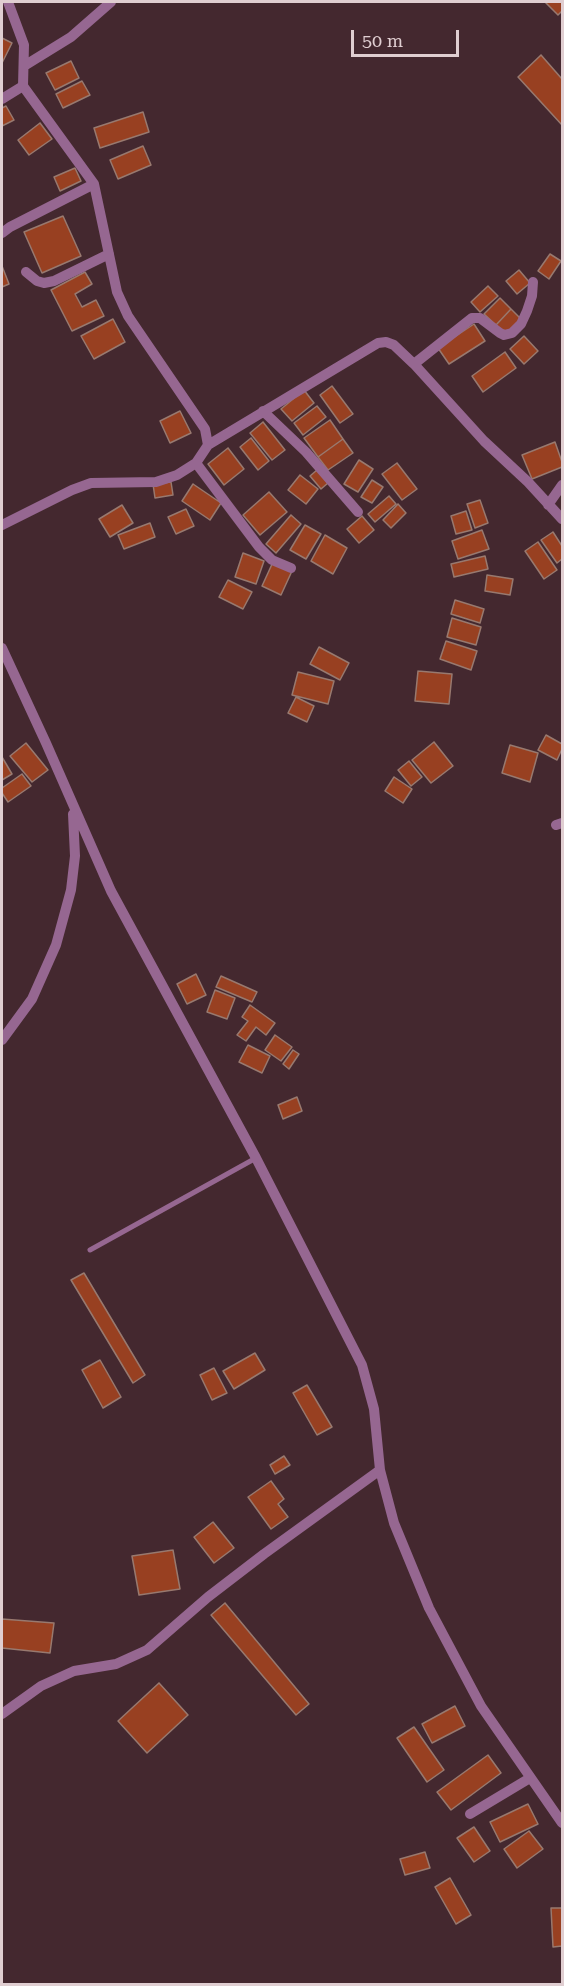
<!DOCTYPE html>
<html>
<head>
<meta charset="utf-8">
<style>
  body { margin:0 }
  #map { position:relative; width:564px; height:1986px; overflow:hidden; background:#44282f; font-family:"Roboto Serif",serif }
  canvas { display:block }
  .frame { position:absolute; inset:0; border:3px solid #e0ced1; pointer-events:none }
  .scale { position:absolute; left:351px; top:30px; width:108px; height:27px; box-sizing:border-box; border:3px solid #e0ced1; border-top:0; padding-left:8px; font-size:18px; line-height:21px; white-space:nowrap; color:#e0ced1; -webkit-text-stroke:4px #44282f; paint-order:stroke }
</style>
</head>
<body>
<div id="map">
<canvas width="564" height="1986"></canvas>
<div class="frame"></div>
<div class="scale">50 m</div>
</div>
<script>
const c = document.querySelector('canvas').getContext('2d');
c.lineJoin = 'round';
function fillPath(path, color) { c.fillStyle = color; c.fill(path, 'evenodd'); }
const poly = rows => new Path2D(rows.map(r => 'M' + r).join(''));
function strokePath(path, color, width, dash) { c.strokeStyle = color; c.lineWidth = width; c.lineCap = dash ? 'butt' : 'round'; c.setLineDash(dash || []); c.stroke(path); }
const building = poly([
  [545,2,562,2,562,11,558,15,545,2],
  [2,38,12,43,2,63,2,38],
  [541,55,562,79,562,125,518,77,541,55],
  [71,61,79,78,55,90,46,73,71,61],
  [82,81,90,95,63,108,56,94,82,81],
  [6,106,14,120,2,126,2,108,6,106],
  [143,112,149,132,100,148,94,128,143,112],
  [40,123,52,139,29,155,18,140,40,123],
  [143,146,151,165,118,179,110,160,143,146],
  [75,168,81,181,60,191,54,177,75,168],
  [63,216,81,256,42,273,24,232,63,216],
  [550,254,561,261,549,279,538,271,550,254],
  [2,266,9,284,2,287,2,266],
  [519,270,530,283,517,294,506,281,519,270],
  [85,272,92,284,75,294,82,307,96,300,104,316,72,331,51,290,85,272],
  [488,286,498,296,480,312,471,302,488,286],
  [500,298,511,309,496,325,484,314,500,298],
  [511,309,521,319,505,334,496,325,511,309],
  [113,319,125,342,94,359,81,336,113,319],
  [474,324,485,341,449,364,438,348,474,324],
  [524,336,538,351,524,364,510,349,524,336],
  [505,352,516,368,483,392,472,376,505,352],
  [332,386,353,414,340,423,320,395,332,386],
  [304,390,314,403,292,421,281,409,304,390],
  [317,406,326,417,303,435,294,423,317,406],
  [180,411,191,433,170,443,160,421,180,411],
  [330,420,343,439,318,457,304,438,330,420],
  [263,422,285,450,272,460,250,433,263,422],
  [251,438,269,461,258,470,240,447,251,438],
  [343,439,353,453,328,470,318,457,343,439],
  [555,442,562,462,562,467,532,479,522,455,555,442],
  [228,448,244,469,224,485,208,464,228,448],
  [359,460,373,469,358,492,344,484,359,460],
  [397,463,417,489,402,500,382,474,397,463],
  [317,470,328,483,321,489,310,476,317,470],
  [300,475,318,489,306,504,288,490,300,475],
  [372,480,383,487,372,503,361,497,372,480],
  [171,482,173,495,155,498,153,484,171,482],
  [193,484,221,503,210,520,182,501,193,484],
  [269,492,287,512,260,535,243,515,269,492],
  [389,496,396,504,375,522,368,514,389,496],
  [480,500,488,523,475,528,467,504,480,500],
  [398,504,406,513,391,528,383,520,398,504],
  [122,505,133,523,110,537,99,519,122,505],
  [186,509,194,526,176,534,168,517,186,509],
  [466,511,472,530,456,534,451,516,466,511],
  [291,515,301,524,276,553,266,544,291,515],
  [362,516,374,530,359,543,347,529,362,516],
  [150,523,155,537,124,549,118,535,150,523],
  [305,525,321,534,306,559,290,550,305,525],
  [482,530,489,549,458,559,452,541,482,530],
  [553,532,562,546,562,559,557,563,541,540,553,532],
  [325,535,347,548,333,574,311,561,325,535],
  [538,542,557,570,544,579,525,551,538,542],
  [243,553,264,561,256,584,235,577,243,553],
  [485,556,488,569,454,577,451,564,485,556],
  [273,562,292,571,281,595,262,586,273,562],
  [487,575,513,579,510,595,485,591,487,575],
  [228,580,252,592,243,609,219,597,228,580],
  [455,600,484,609,480,623,451,614,455,600],
  [452,618,481,627,476,645,447,637,452,618],
  [446,641,477,651,471,670,440,659,446,641],
  [319,647,349,663,340,680,310,664,319,647],
  [418,671,452,674,449,704,415,701,418,671],
  [298,672,334,681,328,704,292,695,298,672],
  [296,697,314,706,307,722,288,713,296,697],
  [546,735,562,744,562,749,557,760,538,750,546,735],
  [434,742,453,766,431,783,412,760,434,742],
  [26,743,48,770,32,782,10,756,26,743],
  [510,745,538,753,530,782,502,773,510,745],
  [2,757,12,774,2,780,2,757],
  [409,761,422,777,411,786,398,770,409,761],
  [22,774,31,786,8,802,2,793,2,788,22,774],
  [394,777,412,789,403,803,385,791,394,777],
  [196,974,206,995,187,1004,177,984,196,974],
  [221,976,257,992,252,1002,216,987,221,976],
  [215,990,235,998,227,1019,207,1012,215,990],
  [250,1005,275,1023,266,1035,256,1027,246,1041,237,1035,248,1021,242,1017,250,1005],
  [275,1035,292,1047,281,1061,265,1050,275,1035],
  [248,1045,270,1056,262,1073,239,1062,248,1045],
  [293,1050,299,1054,289,1069,283,1064,293,1050],
  [297,1097,302,1111,283,1119,278,1105,297,1097],
  [84,1273,145,1375,133,1383,71,1280,84,1273],
  [255,1353,265,1370,234,1389,223,1371,255,1353],
  [100,1360,121,1397,103,1408,82,1370,100,1360],
  [214,1368,227,1393,212,1400,200,1375,214,1368],
  [307,1385,332,1427,317,1435,293,1393,307,1385],
  [284,1456,290,1465,275,1474,270,1465,284,1456],
  [271,1481,284,1499,278,1504,288,1517,271,1529,248,1497,271,1481],
  [213,1522,234,1548,214,1563,194,1537,213,1522],
  [173,1550,180,1589,139,1595,132,1556,173,1550],
  [225,1603,309,1704,296,1715,211,1615,225,1603],
  [2,1619,54,1623,50,1653,2,1648,2,1619],
  [159,1683,188,1715,147,1753,118,1721,159,1683],
  [455,1706,465,1726,432,1743,422,1724,455,1706],
  [414,1727,444,1770,427,1782,397,1738,414,1727],
  [488,1755,501,1773,451,1810,437,1792,488,1755],
  [528,1804,538,1824,500,1842,490,1822,528,1804],
  [474,1827,490,1851,474,1862,457,1838,474,1827],
  [529,1831,543,1849,517,1868,504,1849,529,1831],
  [425,1852,430,1868,405,1875,400,1859,425,1852],
  [450,1878,471,1915,456,1924,435,1887,450,1878],
  [551,1908,562,1908,562,1946,553,1947,551,1908]
]);
fillPath(building, '#984021');
strokePath(building, '#98796f', 1.5);
strokePath(poly([
  [90,1250,256,1158]
]), '#966791', 5);
strokePath(poly([
  [8,2,24,45,23,86,94,184,117,292,128,316,205,429,208,445],
  [24,66,71,37,111,2],
  [2,99,23,86],
  [2,233,10,227,94,184],
  [26,272,37,281,44,283,54,281,109,254],
  [414,364,472,318,480,318,500,333,504,335,512,333,521,324,527,311,532,296,533,282],
  [263,411,306,452,358,512],
  [196,463,259,547,272,560,291,568],
  [548,505,562,485],
  [2,525,72,490,91,483,156,482,177,475,196,463,208,445,378,343,386,342,394,345,414,364,484,441,528,482,562,519],
  [2,648,46,743,111,891,256,1158,362,1365,374,1409,380,1470,394,1523,429,1608,481,1706,562,1823],
  [556,825,562,823],
  [2,1040,32,999,56,945,71,890,75,856,73,814],
  [2,1714,41,1686,74,1671,116,1664,147,1650,208,1597,264,1554,380,1470],
  [470,1814,530,1778]
]), '#966791', 10);
</script>
</body>
</html>
